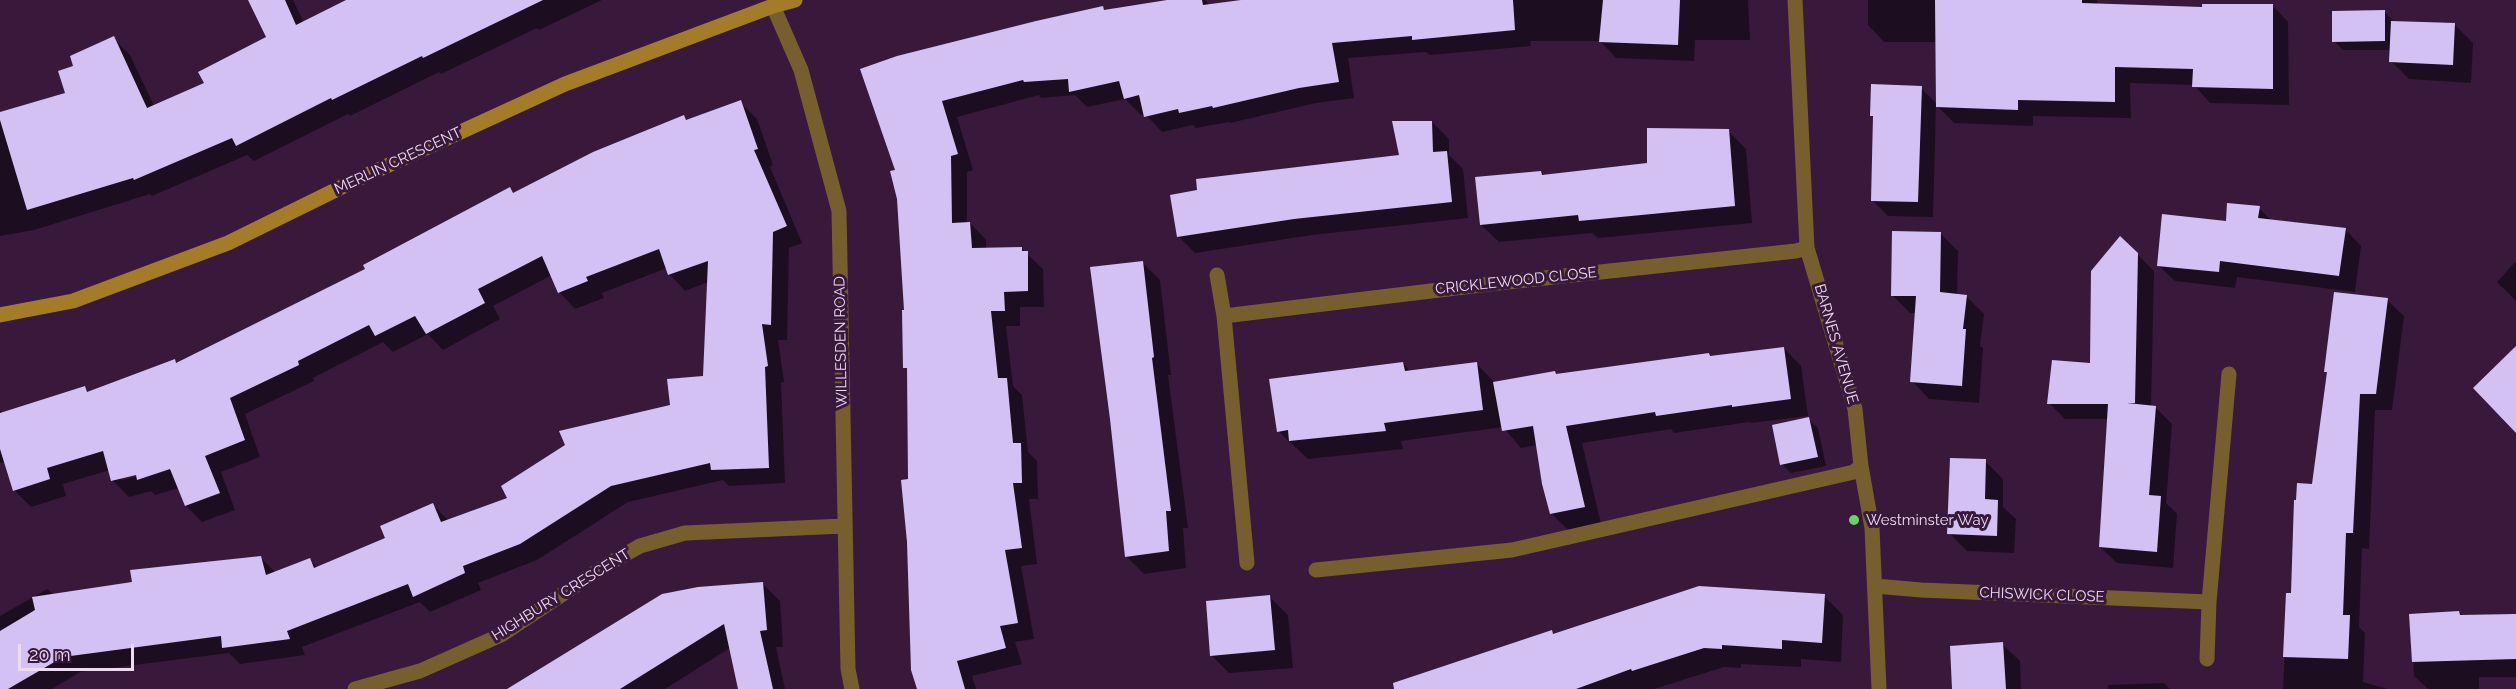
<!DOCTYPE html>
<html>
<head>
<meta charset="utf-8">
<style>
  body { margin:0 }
  #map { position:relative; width:2516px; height:689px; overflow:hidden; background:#38193c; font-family:Raleway,sans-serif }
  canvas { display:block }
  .scale { position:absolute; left:18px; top:644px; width:116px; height:27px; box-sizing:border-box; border:3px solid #eedaf1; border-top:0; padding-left:8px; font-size:18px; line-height:21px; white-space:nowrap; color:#eedaf1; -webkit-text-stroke:4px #38193c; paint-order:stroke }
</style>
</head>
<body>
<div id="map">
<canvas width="2516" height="689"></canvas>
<div class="scale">20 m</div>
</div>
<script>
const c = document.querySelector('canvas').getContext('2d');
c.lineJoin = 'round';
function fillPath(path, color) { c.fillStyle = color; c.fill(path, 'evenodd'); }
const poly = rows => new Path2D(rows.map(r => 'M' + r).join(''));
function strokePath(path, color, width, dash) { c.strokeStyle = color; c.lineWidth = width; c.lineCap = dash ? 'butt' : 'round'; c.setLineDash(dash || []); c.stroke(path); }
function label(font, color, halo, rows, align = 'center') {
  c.font = font + ' Raleway,sans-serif'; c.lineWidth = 6; c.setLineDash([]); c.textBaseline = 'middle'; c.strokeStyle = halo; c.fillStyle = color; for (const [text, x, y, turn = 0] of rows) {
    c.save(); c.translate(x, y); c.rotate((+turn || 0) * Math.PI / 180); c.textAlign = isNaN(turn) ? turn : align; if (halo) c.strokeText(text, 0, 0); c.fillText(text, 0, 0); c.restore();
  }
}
fillPath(poly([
  [250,0,293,0,304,23,350,0,602,0,539,30,537,28,441,74,439,72,350,116,348,114,254,161,247,155,152,196,150,194,34,230,0,236,0,113,67,94,75,67,113,38,130,55,154,106,206,84,268,38],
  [1177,0,1205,0,1210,6,1251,0,1748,0,1750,40,1695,40,1694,61,1616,58,1600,41,1530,41,1531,46,1430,55,1426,52,1348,58,1354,98,1316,103,1230,123,1229,122,1196,128,1193,125,1162,132,1145,114,1141,115,1125,99,1087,107,1075,95,1041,98,1039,95,957,117,973,170,967,172,967,224,970,223,986,240,986,249,1021,248,1043,269,1044,307,1020,307,1020,326,1006,326,1013,386,1022,395,1028,452,1037,461,1038,499,1029,499,1037,564,1021,566,1034,639,1015,642,1022,664,972,676,976,689,918,689,910,480,909,371,905,367,906,311,897,171,862,70,1103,8,1106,11],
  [1868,0,2097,0,2098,5,2204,8,2272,5,2288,22,2289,105,2210,103,2194,85,2130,83,2131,118,2033,116,2033,126,1954,123,1936,105,1933,217,1888,216,1872,200,1875,119,1871,115,1921,88,1938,105,1937,42,1884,42,1868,25],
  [2384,11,2394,22,2455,25,2473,43,2471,83,2409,79,2391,61,2391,50,2343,50,2334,41],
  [740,102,757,119,773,165,770,167,802,243,789,248,787,340,778,340,784,382,781,383,785,483,729,486,723,480,628,502,537,560,478,583,481,590,430,612,420,602,302,647,305,655,240,664,229,653,80,672,52,689,0,689,0,616,47,589,54,595,134,583,260,557,276,573,309,560,318,568,387,539,433,505,449,521,509,498,671,407,705,377,708,282,685,291,669,274,667,268,602,293,604,298,575,309,559,292,552,275,493,306,500,319,443,350,428,334,393,352,383,342,313,378,314,381,245,414,260,457,221,472,235,510,202,522,186,506,179,488,155,495,151,491,129,497,112,480,110,470,63,484,66,496,31,507,14,490,6,462,0,463,0,410,3,414,85,388,89,393,174,360,178,364,367,270,510,189,514,194,684,116,688,121],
  [142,472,143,475,121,480,121,477],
  [1432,122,1449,139,1449,155,1463,169,1468,218,1312,235,1195,253,1178,236,1401,156],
  [1728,131,1746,149,1752,223,1598,238,1592,233,1499,242,1481,225,1541,172,1545,176,1648,164],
  [2259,208,2272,221,2345,229,2361,246,2355,292,2237,277,2235,288,2175,281,2158,265],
  [1940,233,1958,251,1957,295,1966,296,1984,314,1980,346,1983,348,1979,403,1929,399,1912,381,1917,313,1910,313,1892,295],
  [2137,254,2154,271,2151,407,2155,407,2172,424,2166,503,2177,514,2173,568,2117,563,2100,547,2109,419,2065,419,2049,403,2091,365],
  [2516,261,2516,301,2497,282],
  [1142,262,1160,280,1171,375,1168,375,1188,528,1183,528,1186,568,1144,574,1126,556],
  [2387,300,2404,316,2392,410,2375,410,2369,549,2362,548,2359,627,2365,633,2363,682,2388,689,2283,689,2288,594,2292,594,2314,485,2329,374,2326,371],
  [1784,348,1801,366,1808,416,1751,423,1749,422,1674,433,1671,429,1582,443,1601,524,1569,531,1551,513,1537,445,1521,448,1503,427,1401,441,1403,449,1308,459,1278,431,1403,363,1411,372,1476,363,1495,383,1709,354,1712,358],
  [1808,419,1818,428,1826,466,1791,473,1782,464],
  [1985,461,2003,479,2003,507,2016,519,2014,553,1967,551,1949,533],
  [763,584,780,601,783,647,776,647,785,689,739,689,730,648,665,689,509,689],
  [1824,596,1843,615,1841,662,1801,659,1801,667,1741,664,1741,668,1724,667,1654,689,1412,689,1551,632,1555,635],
  [1270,597,1288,615,1293,668,1229,673,1211,655],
  [2459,613,2462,616,2516,615,2516,677,2479,677,2479,689,2428,689,2414,676,2411,615],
  [2002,644,2020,661,2021,689,1954,689],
  [2164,683,2170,689,2108,689,2108,685]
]), '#0007');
fillPath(poly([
  [248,0,285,0,296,25,346,0,543,0,423,58,422,56,332,100,331,98,236,146,232,138,134,180,133,178,27,210,0,120,0,112,65,93,58,71,73,66,70,56,114,36,147,108,204,83,198,72,266,37],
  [1167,0,1202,0,1203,5,1241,0,1513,0,1515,30,1412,40,1412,36,1332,43,1339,82,1299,88,1213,108,1212,106,1179,113,1178,109,1144,117,1139,95,1124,99,1119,81,1069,92,1068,79,1024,82,1023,80,942,101,958,154,951,156,952,223,970,222,972,248,1022,247,1022,251,1028,251,1028,291,1004,292,1005,311,991,311,998,378,1007,378,1013,443,1021,443,1022,483,1013,483,1022,548,1005,550,1018,623,1000,626,1006,648,957,661,965,689,917,689,911,670,907,542,901,480,908,479,907,368,903,368,902,310,904,310,897,199,890,171,895,170,860,69,897,56,1036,21,1103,6,1104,10],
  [1603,0,1680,0,1678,45,1599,42],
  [1935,0,2082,0,2082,3,2202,7,2202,4,2273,4,2273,89,2192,87,2193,69,2115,67,2115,102,2018,100,2018,110,1936,107],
  [2385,10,2385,41,2332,42,2332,11],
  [2391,21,2455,23,2453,65,2389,62],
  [1871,84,1922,86,1918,202,1871,201,1873,116,1870,116],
  [741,100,758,149,754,150,787,226,773,232,771,325,762,324,768,366,765,367,769,468,711,470,710,463,611,486,520,544,463,566,465,573,413,597,408,584,287,631,290,639,222,648,221,636,63,657,8,689,0,689,0,631,35,610,32,597,132,582,130,570,261,556,266,575,310,558,314,568,385,538,380,526,433,503,441,522,507,498,501,486,565,445,559,431,670,405,667,379,703,376,708,261,668,275,659,249,586,277,588,281,558,293,542,256,478,289,485,303,426,334,415,316,375,336,369,325,298,361,299,365,230,398,245,440,205,456,220,493,185,506,170,469,137,480,136,475,111,481,103,451,47,468,50,479,13,491,0,449,0,413,85,386,87,392,175,359,176,363,365,269,363,265,510,187,513,193,593,152,684,115,686,120],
  [1392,121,1432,121,1433,152,1447,151,1452,202,1294,219,1177,237,1170,195,1197,190,1196,179,1399,155],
  [1647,128,1729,129,1735,206,1579,221,1578,215,1480,225,1475,177,1541,171,1542,175,1647,163],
  [2227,203,2260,206,2258,218,2346,228,2339,276,2220,261,2219,272,2157,266,2162,214,2226,221],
  [1892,231,1941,232,1940,292,1967,295,1963,329,1966,329,1962,386,1910,382,1916,296,1891,296],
  [2120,236,2138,253,2135,403,2127,403,2156,406,2149,495,2161,496,2157,552,2099,547,2108,404,2047,404,2052,360,2090,363,2091,271],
  [1143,261,1154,357,1152,358,1171,511,1166,511,1169,551,1125,557,1110,419,1090,267],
  [2334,292,2388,298,2376,394,2360,394,2353,533,2346,533,2343,615,2350,615,2348,659,2283,657,2286,593,2291,593,2294,500,2296,500,2297,483,2312,484,2327,372,2324,372],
  [2516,346,2516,433,2473,388],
  [1784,347,1791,399,1732,407,1732,405,1656,416,1655,412,1566,426,1585,507,1550,514,1542,484,1533,426,1502,431,1493,382,1555,371,1556,374,1709,353,1710,356],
  [1403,362,1405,371,1477,362,1483,410,1384,423,1386,431,1289,441,1288,430,1277,432,1269,379],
  [1809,417,1818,457,1780,465,1772,425],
  [1950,458,1986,459,1985,499,1998,500,1997,536,1947,534],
  [763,582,767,630,760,631,773,689,738,689,724,624,620,689,507,689,662,594,698,587],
  [1699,586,1825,594,1822,643,1782,640,1782,649,1722,645,1722,649,1704,648,1632,671,1631,669,1576,689,1394,689,1393,683,1552,630,1553,634],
  [1270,595,1275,650,1210,656,1206,601],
  [2459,611,2460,615,2516,614,2516,659,2412,662,2409,614],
  [2003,642,2006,689,1952,689,1950,646]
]), '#d4c1f4');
strokePath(poly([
  [1795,0,1807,248,1855,409,1861,466,1872,528,1879,689],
  [773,6,801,70,839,211,848,669,852,689],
  [1217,275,1224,316],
  [1247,563,1224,316,1489,284,1796,251,1807,248],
  [1316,570,1512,550,1854,472,1861,466],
  [1875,586,1921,590,2209,602,2229,374],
  [2207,659,2209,602],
  [355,689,420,671,501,635,608,564,640,546,685,533,844,526]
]), '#775e2f', 15);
strokePath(poly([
  [0,315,73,301,228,243,356,180,565,84,773,6,795,0]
]), '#a47c29', 15);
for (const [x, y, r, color] of [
  [1854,520,6,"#6bd363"]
]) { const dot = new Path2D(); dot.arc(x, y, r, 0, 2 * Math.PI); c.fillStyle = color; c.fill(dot); strokePath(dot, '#38193c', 2); }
label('15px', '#eedaf1', '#38193c', [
  ["MERLIN CRESCENT",398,161,-25],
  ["CRICKLEWOOD CLOSE",1516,281,-6],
  ["WILLESDEN ROAD",841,342,-91],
  ["BARNES AVENUE",1836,344,74],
  ["HIGHBURY CRESCENT",561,595,-32],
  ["CHISWICK CLOSE",2042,595,2]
]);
label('15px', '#eedaf1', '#38193c', [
  ["Westminster Way",1866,520]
], 'left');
</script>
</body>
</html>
